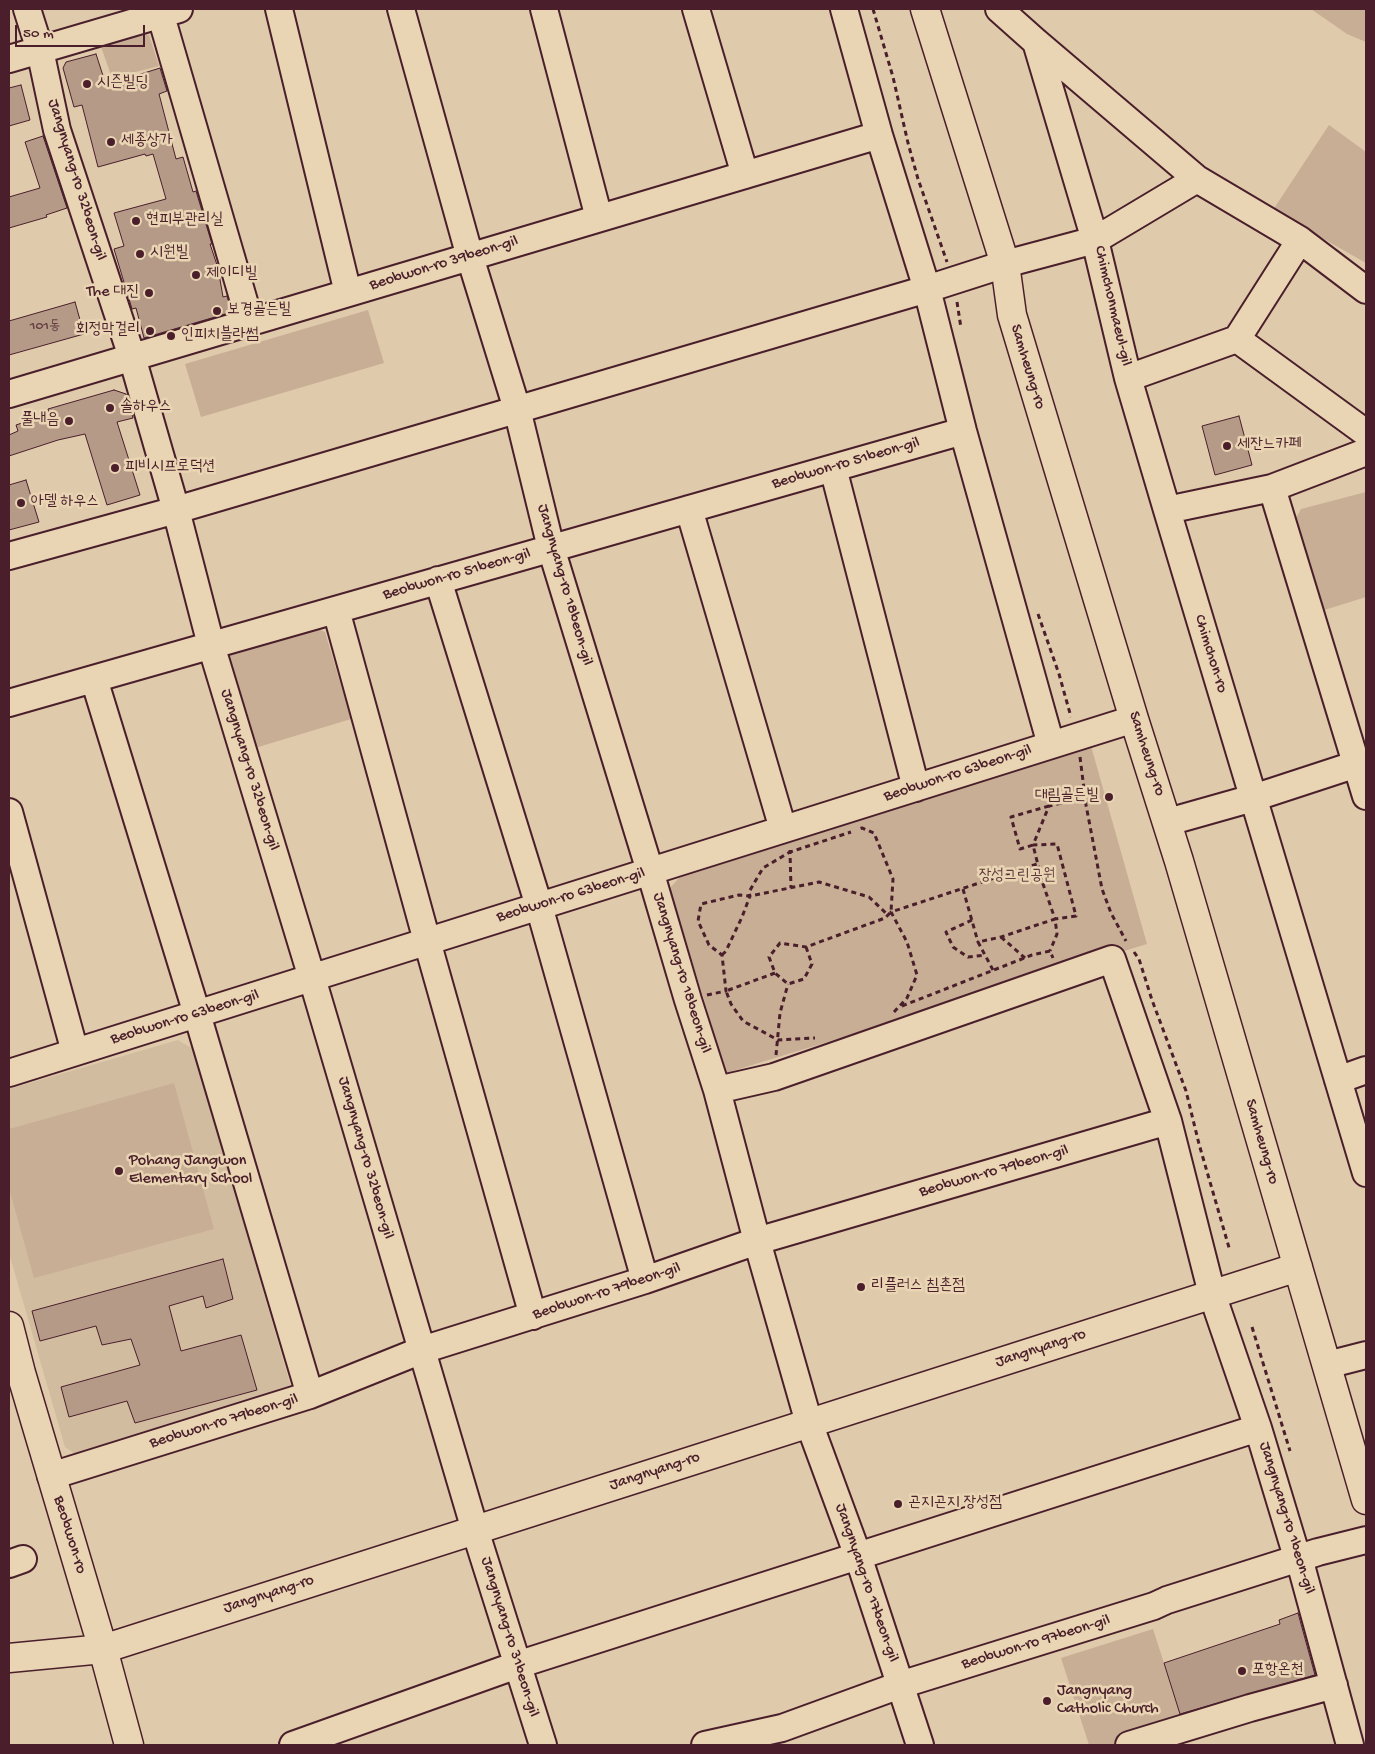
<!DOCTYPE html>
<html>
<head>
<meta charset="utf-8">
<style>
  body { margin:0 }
  #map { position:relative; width:1375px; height:1754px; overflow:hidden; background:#dfcaab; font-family:"Gochi Hand",sans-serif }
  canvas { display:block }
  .frame { position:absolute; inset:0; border:10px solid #4a1f2b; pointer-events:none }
  .scale { position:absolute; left:15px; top:25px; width:130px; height:22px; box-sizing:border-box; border:2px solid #4a1f2b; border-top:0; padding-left:6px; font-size:15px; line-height:18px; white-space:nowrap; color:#4a1f2b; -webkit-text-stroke:4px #e9d5b3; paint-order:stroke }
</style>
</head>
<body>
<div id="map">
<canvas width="1375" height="1754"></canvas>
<div class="frame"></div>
<div class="scale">50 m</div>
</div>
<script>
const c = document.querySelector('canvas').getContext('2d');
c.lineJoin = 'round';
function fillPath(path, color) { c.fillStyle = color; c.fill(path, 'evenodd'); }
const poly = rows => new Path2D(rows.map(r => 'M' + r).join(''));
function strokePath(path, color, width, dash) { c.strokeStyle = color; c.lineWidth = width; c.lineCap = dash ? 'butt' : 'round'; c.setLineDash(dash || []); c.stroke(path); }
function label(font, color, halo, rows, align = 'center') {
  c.font = font + ' "Gochi Hand","Poor Story",sans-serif'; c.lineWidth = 5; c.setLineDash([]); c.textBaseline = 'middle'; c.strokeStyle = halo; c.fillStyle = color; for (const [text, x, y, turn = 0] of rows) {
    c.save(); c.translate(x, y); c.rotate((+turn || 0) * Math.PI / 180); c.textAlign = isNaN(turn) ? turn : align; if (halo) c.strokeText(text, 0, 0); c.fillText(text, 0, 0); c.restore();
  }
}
fillPath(poly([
  [178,1040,193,1049,292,1391,84,1460,65,1447,9,1253,9,1089]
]), '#d2bca0');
fillPath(poly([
  [1311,9,1366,9,1366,42,1347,34],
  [137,32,149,35,159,66,112,78,99,41],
  [1329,125,1366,152,1366,263,1273,210],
  [368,310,384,363,201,417,185,364],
  [1366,492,1366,597,1318,612,1292,525,1301,509],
  [309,625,325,632,351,719,255,748,226,652],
  [1091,746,1147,944,726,1073,670,888,679,878],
  [174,1083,214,1229,34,1278,9,1188,9,1129],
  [1153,1629,1183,1722,1112,1745,1089,1745,1061,1658]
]), '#c7ae95');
const building = poly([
  [96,54,106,85,160,68,167,91,159,94,176,159,183,157,193,192,196,191,212,244,210,244,218,268,223,297,227,296,232,312,144,338,136,308,132,309,114,249,124,246,114,213,166,199,153,154,146,156,145,154,98,167,82,105,74,107,63,68,66,62,96,54],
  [21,85,30,120,9,126,9,88,21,85],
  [43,136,67,208,46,215,47,217,9,228,9,197,40,188,25,142,43,136],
  [75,302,84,334,9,355,9,321,75,302],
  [114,390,126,394,133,418,117,422,140,495,107,505,85,434,58,440,9,456,9,435,18,431,16,425,49,414,48,409,114,390],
  [1239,416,1252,465,1215,475,1202,426,1239,416],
  [26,480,39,522,9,530,9,485,26,480],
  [223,1259,233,1299,206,1308,203,1296,169,1306,181,1351,241,1335,257,1390,135,1423,127,1401,69,1417,61,1387,140,1365,131,1339,102,1345,96,1326,40,1341,32,1311,223,1259],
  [1298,1613,1315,1675,1180,1714,1164,1663,1280,1624,1279,1620,1298,1613]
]);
fillPath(building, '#b59a87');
strokePath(building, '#4a1f2b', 1);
const minor = poly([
  [27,9,40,50,57,130,132,357,176,510,211,645,312,978,475,1530,543,1745],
  [159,9,250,322],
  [279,9,348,293],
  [401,9,470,257,517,409,551,548,650,871,688,1000,717,1090,757,1241,809,1423,858,1556,920,1745],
  [544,9,599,218],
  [696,9,745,175],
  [844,9,879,135,927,289,963,431,1051,745],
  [999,9,1036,42,1197,179,1300,240,1366,290],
  [1036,42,1095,240,1128,378,1167,510,1366,1173],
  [9,59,179,9],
  [1237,339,1366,433],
  [1128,378,1237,339,1300,240],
  [9,394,879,135],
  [833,468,916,788],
  [1272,488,1366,796],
  [689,509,783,829],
  [1167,510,1272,488,1366,452],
  [9,556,176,510,927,289,1005,264,1095,240,1197,179],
  [438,580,539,906,645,1280],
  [336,610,427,941,533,1316],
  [94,679,197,1014,310,1395],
  [9,703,963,431],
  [9,812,75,1052],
  [1168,822,1253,798,1366,761],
  [9,1073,1134,719],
  [1338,1080,1366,1070],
  [717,1090,774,1077,1112,959,1168,1121,1212,1294,1258,1428,1294,1547,1299,1558,1350,1745],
  [1327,1365,1366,1355],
  [51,1476,310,1395,422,1350,645,1280,757,1241,1168,1121],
  [9,1564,23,1559],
  [293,1745,517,1665,1258,1428],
  [705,1745,782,1728,900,1685,1154,1606,1167,1600,1318,1552,1366,1540],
  [1129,1745,1250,1708,1334,1685]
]);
const major = poly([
  [925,9,1005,264,1012,315,1134,719,1179,861,1366,1500],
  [9,1326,21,1373,103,1649,129,1745],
  [9,1658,103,1649,1298,1267]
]);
strokePath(minor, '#4a1f2b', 30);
strokePath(major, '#4a1f2b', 31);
strokePath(poly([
  [873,9,893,77,908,143,918,179,947,262],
  [957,302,961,328],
  [1038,614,1059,674,1071,717],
  [1080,757,1086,805,1102,889,1111,913,1126,941],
  [1049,806,1011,817,1020,849,1033,845,1042,881,1055,919,1076,916,1057,844,1033,845,1049,806,1086,797],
  [790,850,790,852,851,832],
  [963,889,978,942],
  [972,920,946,932,953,947,968,957,985,955],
  [1001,937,1025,958],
  [806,947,812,964,804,979,788,984,775,973,769,957,780,943,806,947,885,918,891,912,893,879,874,833,862,828,859,829],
  [1134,952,1139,959,1152,1000,1186,1091,1199,1144,1230,1251],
  [722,955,726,951,742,917,750,896,749,892,763,868,790,852,791,888],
  [993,970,978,942,1001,937,1055,919,1057,934,1050,951],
  [775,973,726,991,731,1004,743,1021,778,1040,815,1038],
  [707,995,726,991,722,955,709,945,698,921,701,904,739,895,750,896,819,882,869,897,888,915],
  [902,1006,1032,955,1050,951,1053,958],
  [894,1012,907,998,917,975,907,942,891,912,1037,864],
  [776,1055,780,1013,788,984],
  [1252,1327,1290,1451]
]), '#4a1f2b', 3, [5, 4]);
strokePath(minor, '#e9d5b3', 26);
strokePath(major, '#e9d5b3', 28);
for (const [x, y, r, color] of [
  [87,84,5,"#4a1f2b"],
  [111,142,5,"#4a1f2b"],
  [136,221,5,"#4a1f2b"],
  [140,254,5,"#4a1f2b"],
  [196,275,5,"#4a1f2b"],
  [149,293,5,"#4a1f2b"],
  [217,311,5,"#4a1f2b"],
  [150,331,5,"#4a1f2b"],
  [171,336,5,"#4a1f2b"],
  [110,408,5,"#4a1f2b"],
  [69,421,5,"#4a1f2b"],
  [1227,446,5,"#4a1f2b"],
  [115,468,5,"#4a1f2b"],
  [21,503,5,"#4a1f2b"],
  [1109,797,5,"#4a1f2b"],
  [119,1171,5,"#4a1f2b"],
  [861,1287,5,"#4a1f2b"],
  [898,1504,5,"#4a1f2b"],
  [1242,1671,5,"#4a1f2b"],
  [1047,1701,5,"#4a1f2b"]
]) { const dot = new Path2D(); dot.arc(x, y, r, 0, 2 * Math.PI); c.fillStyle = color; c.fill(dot); strokePath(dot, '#e9d5b3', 2); }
label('14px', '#653e42', null, [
  ["101동",45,327]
]);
label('16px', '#4a1f2b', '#e9d5b3', [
  ["시즌빌딩",97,84],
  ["세종상가",121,142],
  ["현피부관리실",146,221],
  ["시원빌",150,254],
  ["제이디빌",206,275],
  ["The 대진",139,293,"right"],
  ["보경골든빌",227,311],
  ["회정막걸리",140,331,"right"],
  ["인피치블라썸",181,336],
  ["솔하우스",120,408],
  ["풀내음",59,421,"right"],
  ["세잔느카페",1237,446],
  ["피비시프로덕션",125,468],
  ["아델 하우스",31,503],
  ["대림골든빌",1099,797,"right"],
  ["Pohang Jangwon",129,1162],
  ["Elementary School",129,1180],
  ["리플러스 침촌점",871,1287],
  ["곤지곤지 장성점",908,1504],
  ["포항온천",1252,1671],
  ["Jangnyang",1057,1692],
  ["Catholic Church",1057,1710]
], 'left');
label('16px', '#4a1f2b', '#e9d5b3', [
  ["Jangnyang-ro 32beon-gil",76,180,73],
  ["Beobwon-ro 39beon-gil",444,264,-17],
  ["Chimchonmaeul-gil",1112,306,77],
  ["Samheung-ro",1027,367,73],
  ["Beobwon-ro 51beon-gil",846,464,-16],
  ["Beobwon-ro 51beon-gil",457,575,-16],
  ["Jangnyang-ro 18beon-gil",564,585,74],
  ["Chimchon-ro",1210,654,73],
  ["Samheung-ro",1146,754,72],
  ["Jangnyang-ro 32beon-gil",249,770,73],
  ["Beobwon-ro 63beon-gil",958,774,-18],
  ["Beobwon-ro 63beon-gil",571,896,-17],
  ["Jangnyang-ro 18beon-gil",681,973,73],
  ["Beobwon-ro 63beon-gil",185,1018,-17],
  ["Samheung-ro",1261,1142,74],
  ["Jangnyang-ro 32beon-gil",365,1158,74],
  ["Beobwon-ro 79beon-gil",994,1172,-16],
  ["Beobwon-ro 79beon-gil",607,1292,-18],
  ["Jangnyang-ro",1041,1349,-18],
  ["Beobwon-ro 79beon-gil",224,1422,-17],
  ["Jangnyang-ro",655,1472,-18],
  ["Jangnyang-ro 1beon-gil",1286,1518,73],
  ["Beobwon-ro",69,1535,73],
  ["Jangnyang-ro 17beon-gil",866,1583,71],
  ["Jangnyang-ro",269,1595,-18],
  ["Jangnyang-ro 31beon-gil",509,1637,73],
  ["Beobwon-ro 97beon-gil",1036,1643,-17]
]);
label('16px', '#633c40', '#e9d5b3', [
  ["장성그린공원",1017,877]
]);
</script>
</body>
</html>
